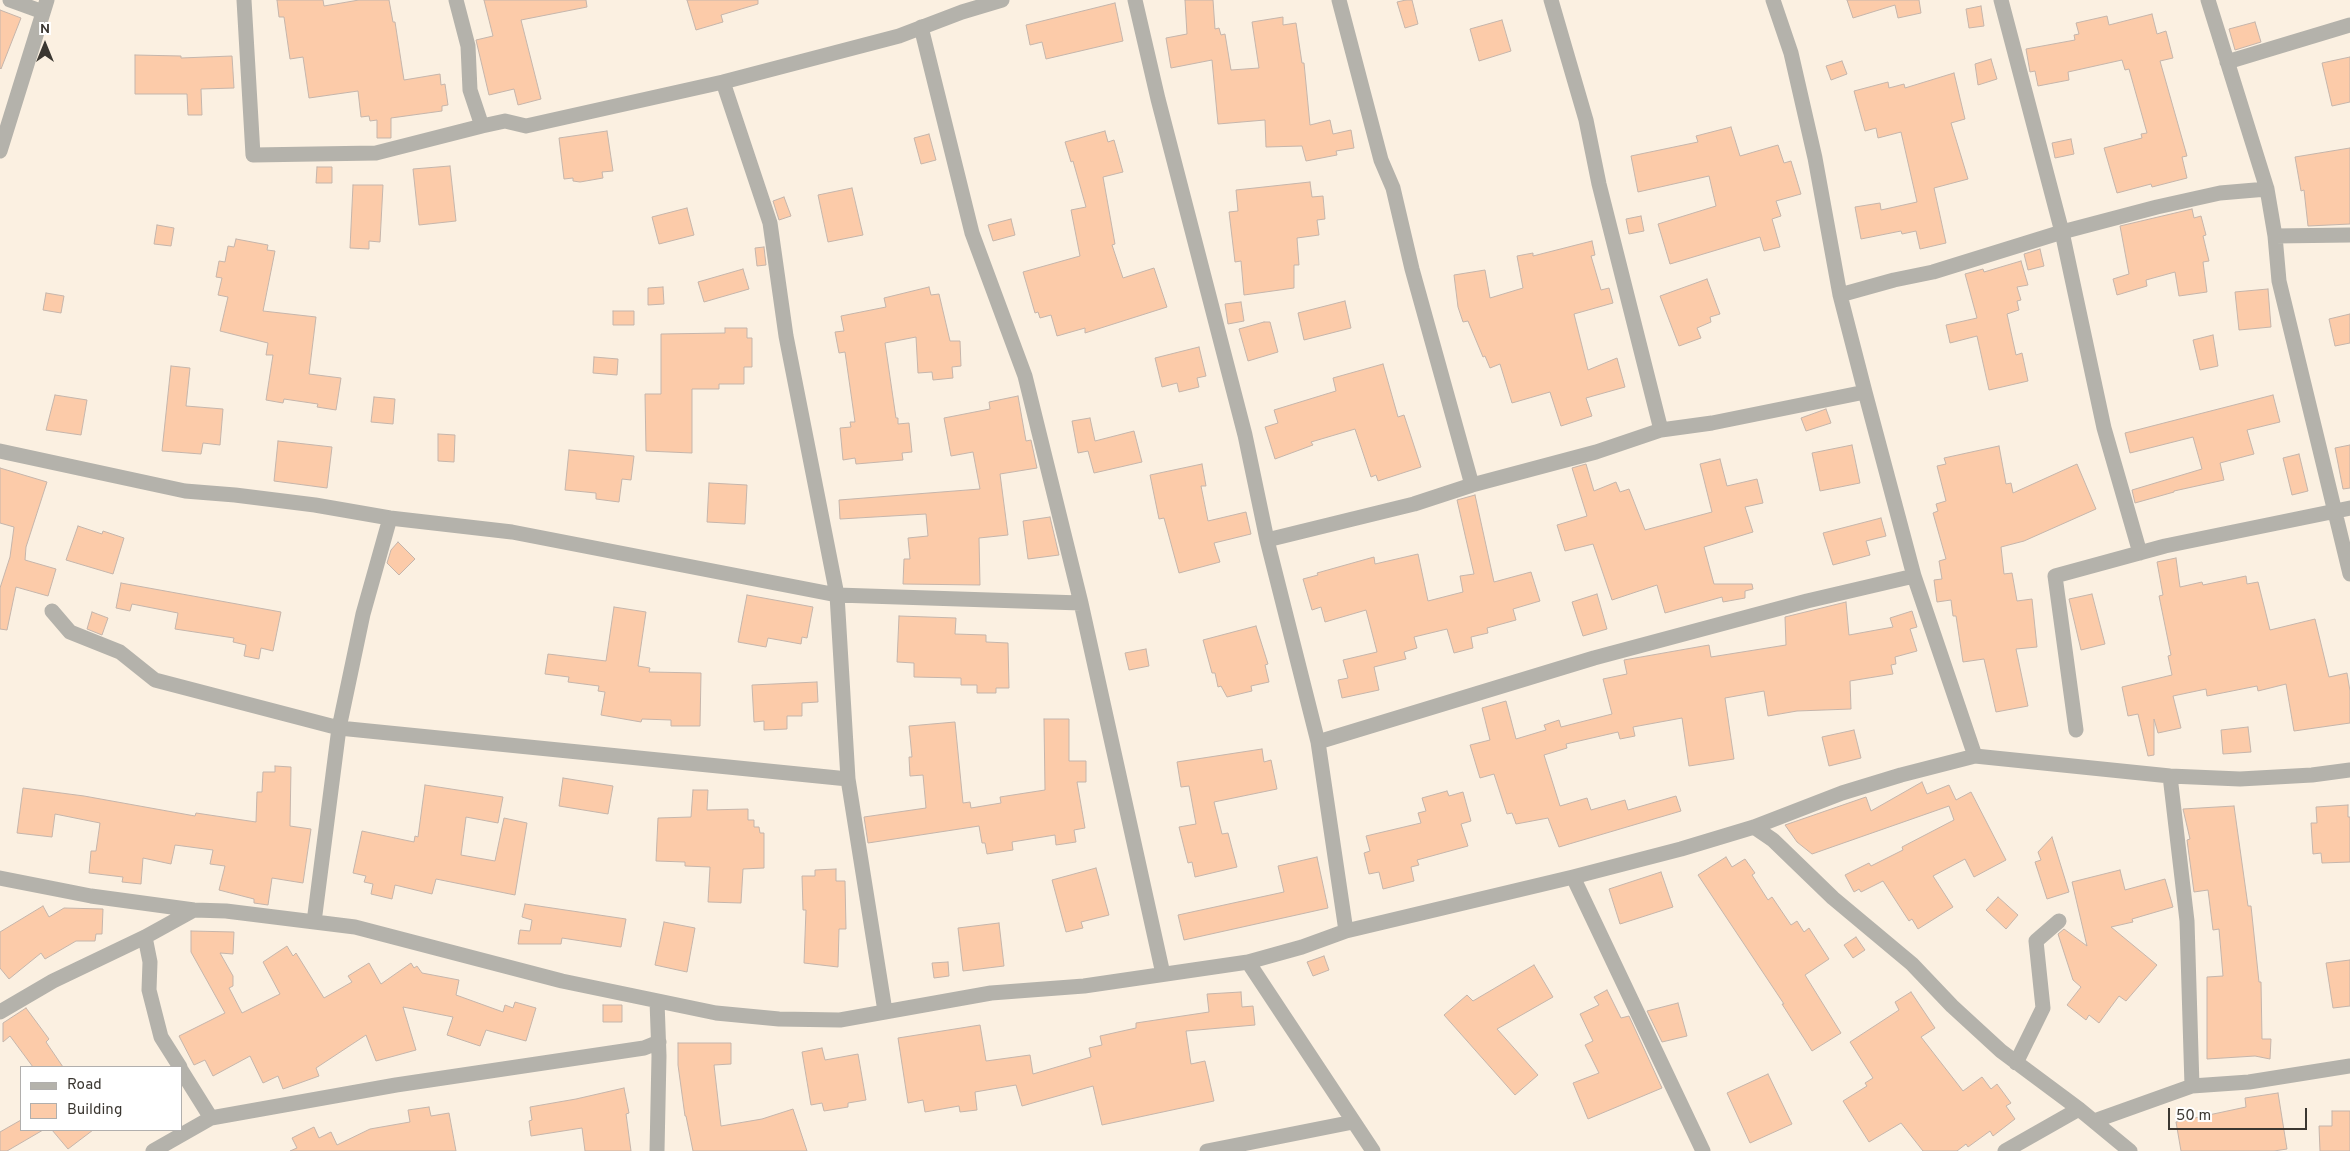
<!DOCTYPE html>
<html>
<head>
<meta charset="utf-8">
<style>
  body { margin:0 }
  #map { position:relative; width:2350px; height:1151px; overflow:hidden; background:#fbf0e1; font-family:Overpass,sans-serif }
  canvas { display:block }
  .legend { position:absolute; left:20px; top:1066px; width:162px; height:65px; box-sizing:border-box; background:#fff; border:1px solid #b1afad; margin:0; padding:6px 9px; list-style:none; font-size:15px; color:#3b3731 }
  .legend li { display:flex; align-items:center; gap:10px; height:25px }
  .legend b { width:25px; border:1px solid #b1afad }
  .north { position:absolute; left:20px; top:20px; width:50px; height:50px; -webkit-text-stroke:4px #fff; paint-order:stroke; rotate:0deg; font-size:14px; font-weight:700; line-height:20px; text-align:center; color:#3b3731 }
  .north::after { content:''; display:block; margin:auto; width:18px; height:22px; background:#3b3731; clip-path:polygon(50% 0,100% 100%,50% 72%,0 100%) }
  .scale { position:absolute; left:2168px; top:1108px; width:139px; height:22px; box-sizing:border-box; border:2px solid #3b3731; border-top:0; padding-left:6px; font-size:15px; line-height:18px; white-space:nowrap; color:#3b3731; -webkit-text-stroke:4px #fff; paint-order:stroke }
</style>
</head>
<body>
<div id="map">
<canvas width="2350" height="1151"></canvas>
<ul class="legend">
<li><b style="height:6px;background:#b4b2ab"></b>Road</li>
<li><b style="height:14px;background:#fccba9"></b>Building</li>
</ul>
<div class="north">N</div>
<div class="scale">50 m</div>
</div>
<script>
const c = document.querySelector('canvas').getContext('2d');
c.lineJoin = 'round';
function fillPath(path, color) { c.fillStyle = color; c.fill(path, 'evenodd'); }
const poly = rows => new Path2D(rows.map(r => 'M' + r).join(''));
function strokePath(path, color, width, dash) { c.strokeStyle = color; c.lineWidth = width; c.lineCap = dash ? 'butt' : 'round'; c.setLineDash(dash || []); c.stroke(path); }
const building = poly([
  [277,0,323,0,324,6,359,0,389,0,393,22,395,22,404,80,440,74,441,85,445,84,448,105,442,106,442,111,391,118,391,138,377,138,377,120,370,121,369,116,361,117,358,91,309,98,303,57,290,59,284,17,279,17,277,0],
  [484,0,586,0,587,7,521,20,541,99,518,105,514,89,489,95,476,40,493,36,484,0],
  [687,0,758,0,758,4,721,15,723,22,696,30,687,0],
  [1185,0,1213,0,1215,29,1219,28,1221,35,1225,34,1231,70,1259,68,1252,22,1283,17,1283,25,1296,23,1302,63,1304,63,1310,125,1330,120,1333,134,1351,130,1354,148,1336,151,1337,155,1306,161,1302,146,1266,147,1265,120,1218,124,1212,60,1171,68,1166,38,1187,34,1185,0],
  [1406,0,1412,0,1418,24,1405,28,1397,2,1406,0],
  [1847,0,1919,0,1921,13,1898,18,1895,5,1853,18,1847,0],
  [1115,3,1123,41,1046,59,1042,42,1030,45,1026,25,1115,3],
  [1981,6,1984,26,1969,28,1966,9,1981,6],
  [0,10,21,18,1,69,0,68,0,10],
  [2152,14,2157,34,2166,31,2173,58,2160,61,2187,156,2182,157,2187,178,2152,187,2151,184,2117,193,2104,148,2142,138,2141,134,2147,133,2129,69,2125,70,2122,60,2068,72,2069,80,2038,86,2035,71,2030,72,2026,49,2075,40,2074,35,2079,34,2076,23,2107,16,2109,25,2152,14],
  [1502,20,1511,51,1479,61,1470,29,1502,20],
  [2255,22,2261,42,2235,50,2229,29,2255,22],
  [135,55,181,56,181,58,232,56,234,88,201,89,202,115,188,115,187,94,135,94,135,55],
  [2350,57,2350,102,2332,106,2322,63,2350,57],
  [1991,59,1997,79,1978,85,1975,64,1991,59],
  [1842,61,1847,74,1831,80,1826,66,1842,61],
  [1954,73,1965,119,1951,123,1968,179,1934,188,1946,243,1920,249,1916,231,1902,234,1901,231,1861,239,1855,207,1880,203,1881,210,1917,202,1901,132,1878,138,1876,128,1865,131,1854,91,1888,82,1889,88,1904,84,1905,88,1954,73],
  [1731,127,1740,156,1778,145,1784,163,1791,161,1801,194,1776,201,1781,216,1772,219,1780,247,1764,251,1760,237,1670,264,1658,224,1716,206,1709,176,1638,192,1631,156,1698,142,1696,136,1731,127],
  [607,131,613,171,602,172,603,178,580,182,573,181,573,178,564,179,559,138,607,131],
  [1105,131,1108,142,1114,140,1123,172,1103,177,1115,244,1112,245,1123,278,1154,268,1167,307,1085,333,1085,328,1057,336,1051,315,1040,318,1038,312,1035,313,1023,272,1080,256,1071,210,1086,207,1073,161,1071,162,1065,142,1105,131],
  [929,134,936,160,921,164,914,138,929,134],
  [2071,139,2074,154,2055,158,2052,143,2071,139],
  [2350,148,2350,224,2308,226,2304,190,2301,191,2295,157,2350,148],
  [450,166,456,221,419,225,413,169,450,166],
  [317,167,332,167,332,183,316,183,317,167],
  [1310,182,1312,197,1323,196,1325,219,1317,220,1319,235,1297,238,1299,265,1294,265,1294,288,1244,295,1241,261,1235,262,1229,212,1238,211,1236,190,1310,182],
  [353,185,383,185,380,242,369,241,369,249,350,248,353,185],
  [852,188,863,235,828,242,818,195,852,188],
  [784,197,791,216,779,220,773,201,784,197],
  [687,208,694,235,659,244,652,217,687,208],
  [2192,209,2194,218,2201,216,2206,235,2203,236,2209,261,2203,262,2207,292,2179,296,2175,272,2146,280,2147,286,2117,295,2113,279,2129,274,2120,226,2192,209],
  [1641,216,1644,231,1629,234,1626,219,1641,216],
  [1011,219,1015,235,993,241,988,225,1011,219],
  [157,225,174,228,171,246,154,244,157,225],
  [236,239,268,245,267,250,275,251,263,311,316,317,309,374,341,378,336,410,317,407,318,404,284,399,283,403,266,400,273,355,266,355,268,343,220,331,228,297,218,295,222,278,216,277,219,261,225,262,228,246,234,247,236,239],
  [1592,241,1595,255,1591,256,1601,290,1609,288,1613,303,1574,314,1588,370,1617,358,1625,387,1586,398,1592,416,1561,426,1550,392,1512,403,1500,364,1490,368,1485,356,1483,357,1468,321,1463,322,1458,307,1454,275,1485,270,1490,298,1523,288,1517,256,1533,253,1533,256,1592,241],
  [764,247,766,265,757,266,755,248,764,247],
  [2040,249,2044,266,2028,270,2024,254,2040,249],
  [2021,261,2028,285,2017,287,2021,300,2017,301,2019,310,2007,314,2016,355,2022,353,2028,381,1989,390,1977,336,1950,343,1946,325,1977,318,1965,274,1983,269,1984,272,2021,261],
  [743,269,749,289,704,302,698,282,743,269],
  [1707,279,1720,314,1710,317,1711,322,1697,328,1701,338,1679,346,1660,296,1707,279],
  [663,287,664,304,648,305,648,288,663,287],
  [929,287,931,295,939,294,950,341,960,341,961,366,952,367,953,378,933,380,932,372,918,373,916,337,885,343,896,418,898,418,898,424,909,423,912,452,902,453,903,460,856,464,855,458,843,460,840,428,851,427,850,422,855,422,845,352,839,353,835,332,844,331,841,316,886,307,884,298,929,287],
  [2268,289,2271,327,2239,330,2235,292,2268,289],
  [46,293,64,296,61,313,43,310,46,293],
  [1345,301,1351,328,1304,340,1298,313,1345,301],
  [1241,302,1244,321,1228,324,1225,304,1241,302],
  [613,311,634,311,634,325,613,325,613,311],
  [2350,314,2350,343,2335,346,2329,319,2350,314],
  [1264,322,1270,322,1278,352,1248,361,1239,329,1264,322],
  [725,328,747,328,747,338,752,338,752,367,744,367,744,384,719,384,719,389,692,389,692,453,646,451,645,394,661,394,661,334,725,333,725,328],
  [2213,335,2218,366,2200,370,2193,340,2213,335],
  [1199,347,1206,376,1197,378,1199,387,1179,392,1177,383,1162,387,1155,358,1199,347],
  [594,357,618,359,617,375,593,373,594,357],
  [1383,364,1398,417,1404,415,1421,467,1378,481,1376,475,1371,477,1355,429,1311,442,1313,445,1275,459,1265,427,1278,423,1274,410,1336,391,1333,378,1383,364],
  [171,366,190,368,186,406,223,409,220,445,203,443,201,454,162,451,171,366],
  [55,395,87,400,81,435,46,430,55,395],
  [2273,395,2280,422,2247,430,2254,454,2220,463,2224,480,2174,491,2174,492,2135,503,2132,490,2202,469,2193,437,2130,453,2125,433,2273,395],
  [1018,396,1026,441,1031,440,1037,468,1000,474,1008,535,979,538,980,585,903,584,904,559,910,559,908,538,928,536,926,514,840,519,839,500,980,489,973,452,951,456,944,418,990,409,989,402,1018,396],
  [374,397,395,399,393,424,371,422,374,397],
  [1826,409,1831,423,1806,431,1801,418,1826,409],
  [1090,418,1095,441,1134,431,1142,462,1094,473,1088,451,1078,453,1072,421,1090,418],
  [438,434,455,435,454,462,438,461,438,434],
  [278,441,332,447,327,488,274,481,278,441],
  [1852,445,1860,483,1820,491,1812,453,1852,445],
  [2350,445,2350,488,2343,489,2335,448,2350,445],
  [1999,446,2006,484,2011,483,2013,493,2077,464,2096,509,2024,541,2001,547,2004,574,2012,573,2017,601,2032,599,2037,647,2016,649,2028,706,1996,712,1984,659,1963,662,1956,616,1953,616,1951,600,1937,602,1934,580,1942,579,1939,561,1946,559,1933,513,1938,511,1936,504,1946,501,1937,466,1946,464,1944,458,1999,446],
  [569,450,634,456,631,480,622,479,619,502,596,499,596,493,565,490,569,450],
  [2299,454,2308,491,2292,495,2283,458,2299,454],
  [1720,459,1727,486,1757,479,1763,503,1745,507,1753,532,1704,547,1714,584,1752,584,1753,589,1745,591,1745,598,1723,602,1722,597,1665,613,1657,585,1612,600,1593,544,1565,551,1557,525,1587,516,1572,468,1586,464,1594,491,1616,482,1620,492,1629,489,1645,530,1712,512,1700,464,1720,459],
  [1202,464,1206,486,1201,486,1208,521,1246,512,1251,534,1214,543,1220,562,1179,573,1164,518,1159,519,1150,475,1202,464],
  [0,468,47,482,26,547,25,560,56,569,48,596,16,587,7,630,0,629,0,588,10,557,14,527,0,523,0,468],
  [709,483,747,485,745,524,707,522,709,483],
  [1475,495,1494,582,1531,572,1540,601,1513,609,1516,620,1487,628,1488,633,1471,637,1473,648,1454,653,1447,629,1414,637,1417,648,1404,652,1406,659,1374,667,1379,690,1342,698,1338,680,1348,678,1343,660,1377,652,1366,610,1325,622,1321,607,1312,610,1303,579,1318,575,1317,573,1374,557,1375,564,1418,554,1428,601,1463,592,1460,576,1474,574,1457,500,1475,495],
  [1050,517,1059,555,1028,559,1023,521,1050,517],
  [1881,518,1886,536,1866,541,1870,555,1833,565,1823,533,1881,518],
  [78,526,102,534,103,531,124,538,113,574,66,560,78,526],
  [398,542,415,559,399,575,387,563,391,550,398,542],
  [2176,558,2180,587,2202,582,2203,585,2246,576,2247,584,2258,582,2270,630,2315,619,2329,677,2347,673,2350,691,2350,723,2294,731,2286,684,2258,691,2257,686,2207,696,2206,689,2173,696,2181,728,2158,733,2154,719,2154,755,2148,756,2138,714,2128,716,2122,687,2172,675,2168,656,2171,655,2159,596,2163,595,2157,562,2176,558],
  [121,583,281,612,273,651,261,648,259,659,244,656,246,645,233,642,234,638,175,629,178,613,132,604,130,611,116,608,121,583],
  [1597,594,1607,629,1583,636,1572,602,1597,594],
  [2092,594,2105,644,2081,650,2069,599,2092,594],
  [747,595,813,607,807,638,802,637,801,644,768,638,766,647,738,642,747,595],
  [1846,602,1849,635,1893,627,1890,618,1912,611,1917,627,1910,629,1917,651,1895,657,1896,664,1891,665,1893,674,1850,681,1851,709,1797,711,1768,716,1764,691,1725,698,1734,759,1689,766,1682,718,1633,727,1635,736,1620,739,1618,732,1566,744,1567,748,1544,755,1560,806,1587,798,1591,810,1625,800,1628,810,1676,796,1681,811,1559,847,1548,818,1516,824,1512,813,1507,814,1494,774,1480,778,1470,745,1490,740,1482,708,1506,701,1516,739,1546,730,1544,725,1559,720,1561,727,1612,714,1603,679,1627,674,1624,660,1709,645,1711,657,1786,645,1785,617,1846,602],
  [614,607,646,612,638,666,650,668,649,672,701,673,700,726,671,726,671,720,642,719,641,722,601,715,605,692,598,691,599,686,568,682,569,677,545,674,548,654,606,661,614,607],
  [92,612,108,618,102,635,87,629,92,612],
  [899,616,956,618,955,634,986,635,986,642,1008,643,1009,688,996,688,996,693,977,693,977,685,961,685,961,678,914,677,914,663,897,662,899,616],
  [1256,626,1268,664,1265,665,1269,682,1251,686,1252,691,1227,697,1221,686,1218,687,1215,673,1212,673,1203,640,1256,626],
  [1146,649,1149,666,1129,670,1125,653,1146,649],
  [817,682,818,702,802,703,802,716,787,716,787,729,764,730,764,721,754,722,752,685,817,682],
  [1044,719,1069,719,1069,761,1086,761,1086,782,1077,782,1085,828,1074,830,1076,842,1056,845,1055,835,1012,842,1013,850,987,854,985,843,982,843,979,826,868,843,864,817,926,808,923,775,910,776,909,757,912,757,909,726,955,722,963,803,970,802,971,808,1001,803,1000,797,1045,790,1044,719],
  [2248,727,2251,752,2223,754,2221,730,2248,727],
  [1854,730,1861,758,1829,766,1822,737,1854,730],
  [1262,749,1264,762,1271,760,1277,789,1214,802,1222,834,1228,833,1237,867,1195,877,1192,862,1188,863,1179,827,1196,824,1189,786,1181,787,1177,762,1262,749],
  [275,766,291,767,290,826,311,829,303,883,272,878,268,905,254,903,254,899,219,890,225,866,210,864,213,850,175,845,171,864,143,858,141,884,122,882,123,877,89,873,91,851,96,851,100,823,55,814,52,837,17,833,23,788,84,796,195,816,196,813,256,822,257,792,262,792,263,772,275,772,275,766],
  [563,778,613,786,608,814,559,806,563,778],
  [1922,782,1927,794,1949,785,1956,800,1971,792,2006,860,1974,877,1965,859,1933,876,1953,907,1918,929,1912,919,1909,921,1883,881,1861,892,1859,889,1854,892,1845,875,1869,863,1871,866,1903,850,1902,847,1954,820,1949,806,1812,854,1797,842,1785,825,1866,797,1871,811,1922,782],
  [425,785,503,797,498,823,466,817,461,855,495,861,504,818,527,823,515,895,436,879,432,894,395,885,392,899,371,894,373,884,364,882,366,876,353,873,362,831,414,842,415,836,418,837,425,785],
  [693,790,708,790,707,810,748,809,748,820,754,820,754,827,759,827,760,833,764,833,764,868,743,869,741,903,708,902,710,867,685,866,685,862,656,861,658,818,691,817,693,790],
  [1447,791,1449,796,1463,792,1471,821,1461,824,1468,846,1417,860,1419,865,1411,867,1414,881,1383,889,1379,872,1369,874,1364,853,1370,851,1366,836,1421,823,1418,813,1426,811,1422,798,1447,791],
  [2348,805,2348,817,2350,817,2350,862,2322,863,2321,853,2313,854,2311,823,2317,823,2316,807,2348,805],
  [2234,806,2248,906,2251,906,2259,982,2261,982,2262,1039,2271,1039,2270,1059,2255,1056,2207,1059,2207,977,2223,976,2219,929,2213,930,2208,890,2194,892,2187,840,2190,839,2183,809,2234,806],
  [2052,837,2069,892,2047,899,2035,862,2041,860,2038,852,2052,837],
  [1317,857,1328,908,1184,940,1178,915,1284,892,1278,866,1317,857],
  [1726,857,1732,867,1745,859,1755,873,1752,875,1768,900,1772,897,1791,925,1797,921,1804,932,1809,928,1829,959,1805,975,1841,1033,1812,1051,1782,1004,1784,1004,1698,875,1726,857],
  [1096,868,1109,915,1081,922,1083,928,1066,932,1052,880,1096,868],
  [836,869,836,881,845,881,846,929,839,929,838,967,804,963,806,910,803,910,802,876,815,876,815,870,836,869],
  [2120,870,2125,890,2165,879,2173,907,2132,919,2133,922,2111,927,2157,965,2126,1001,2119,996,2099,1023,2089,1015,2086,1020,2067,1005,2081,987,2073,980,2058,934,2064,929,2087,946,2072,882,2120,870],
  [1661,872,1673,907,1620,924,1609,889,1661,872],
  [1998,897,2018,915,2006,929,1986,910,1998,897],
  [525,904,626,919,621,947,562,938,561,944,518,944,520,930,530,931,532,920,522,917,525,904],
  [43,906,49,917,64,908,103,909,102,934,96,934,95,941,76,941,45,959,41,953,9,979,0,968,0,932,43,906],
  [664,922,695,928,687,972,655,965,664,922],
  [999,923,1004,966,963,971,958,928,999,923],
  [191,931,234,932,233,954,220,953,233,976,233,986,229,988,242,1013,280,994,263,962,287,946,293,956,296,953,324,998,352,982,348,976,369,963,381,984,411,963,414,968,417,966,422,973,459,980,456,995,503,1012,505,1005,513,1008,515,1002,536,1008,526,1041,486,1030,480,1046,447,1035,453,1017,403,1007,416,1050,376,1061,366,1035,316,1068,319,1076,283,1089,278,1076,263,1083,250,1056,213,1076,205,1060,194,1065,179,1036,225,1013,191,952,191,931],
  [1856,937,1865,950,1853,958,1844,945,1856,937],
  [1324,956,1329,970,1313,976,1307,962,1324,956],
  [2350,960,2350,1006,2333,1008,2326,963,2350,960],
  [948,962,949,976,934,978,932,963,948,962],
  [1534,965,1553,997,1497,1029,1538,1075,1515,1095,1444,1015,1467,995,1473,1001,1534,965],
  [1607,990,1621,1018,1629,1016,1662,1088,1588,1119,1573,1083,1599,1073,1585,1045,1593,1041,1580,1014,1599,1005,1594,997,1607,990],
  [1241,992,1242,1007,1253,1006,1255,1025,1186,1031,1191,1064,1205,1061,1214,1101,1102,1125,1093,1086,1022,1106,1016,1085,975,1092,977,1110,960,1112,959,1106,925,1112,923,1100,908,1103,898,1038,980,1025,986,1061,1030,1055,1033,1074,1091,1057,1089,1048,1102,1045,1100,1036,1136,1028,1136,1023,1209,1012,1207,994,1241,992],
  [1911,992,1935,1028,1921,1037,1963,1091,1982,1077,1991,1089,1997,1084,2011,1103,2006,1106,2015,1119,1993,1136,1990,1131,1968,1147,1966,1144,1957,1151,1923,1151,1901,1123,1869,1142,1843,1101,1867,1086,1865,1083,1873,1078,1850,1042,1899,1010,1895,1002,1911,992],
  [1678,1003,1687,1036,1662,1042,1647,1011,1678,1003],
  [603,1005,622,1005,622,1022,603,1022,603,1005],
  [26,1008,49,1039,46,1042,63,1067,33,1067,10,1036,3,1042,3,1023,26,1008],
  [678,1043,731,1043,731,1064,714,1065,721,1126,762,1119,793,1109,807,1151,693,1151,686,1116,685,1116,678,1065,678,1043],
  [822,1048,825,1060,858,1054,866,1100,848,1103,848,1107,824,1111,822,1103,811,1105,802,1052,822,1048],
  [1768,1074,1792,1124,1750,1143,1727,1093,1768,1074],
  [624,1088,629,1113,626,1114,631,1151,585,1151,582,1128,531,1136,529,1121,532,1120,530,1107,576,1099,624,1088],
  [2278,1093,2287,1149,2274,1151,2181,1151,2176,1122,2246,1107,2245,1098,2278,1093],
  [429,1107,431,1116,449,1113,456,1151,290,1151,297,1148,292,1138,314,1127,319,1138,331,1132,337,1145,370,1129,410,1122,408,1110,429,1107],
  [2332,1111,2350,1111,2350,1151,2320,1151,2319,1126,2332,1126,2332,1111],
  [21,1120,21,1130,43,1130,7,1151,0,1151,0,1132,21,1120],
  [52,1130,93,1130,68,1149,52,1130]
]);
fillPath(building, '#fccba9');
strokePath(building, '#c5b5ab', 1);
strokePath(poly([
  [10,0,43,12],
  [244,0,253,155,376,153,482,126],
  [456,0,468,46,470,90,482,126,505,121,526,126,723,82,899,36,962,12,1002,0],
  [1135,0,1158,99,1245,435,1267,540,1318,742,1346,931],
  [1339,0,1381,160,1393,188,1412,269,1472,485],
  [1551,0,1586,120,1599,184,1661,430],
  [1773,0,1791,53,1815,158,1840,295,1865,392,1914,576,1975,756],
  [2001,0,2062,232,2104,428,2140,553],
  [2208,0,2267,189,2275,236,2279,281,2350,574],
  [921,27,972,233,1025,376,1081,603,1163,974],
  [2227,62,2350,25],
  [723,82,770,223,786,336,837,595,848,779,885,1011],
  [0,151,47,0],
  [2275,236,2350,235],
  [1840,295,1894,280,1933,272,2062,232,2157,207,2220,193,2267,189],
  [0,451,185,491,235,495,315,505,390,518,512,532,837,595,1081,603],
  [1267,540,1414,504,1472,485,1596,452,1661,430,1712,423,1865,392],
  [52,611,70,632,120,652,155,680,339,728,848,779],
  [2076,730,2055,576,2165,546,2350,508],
  [1318,742,1594,658,1807,601,1914,576],
  [2170,776,2187,921,2192,1086,2249,1082,2350,1066],
  [1754,827,1773,840,1833,898,1912,964,1952,1006,2001,1051,2079,1109,2130,1151],
  [1573,877,1703,1151],
  [0,878,91,896,194,910,226,911,355,927,562,981,716,1013,779,1019,840,1020,991,993,1084,986,1248,962,1302,947,1346,931,1573,877,1681,849,1754,827,1842,793,1901,775,1975,756,2170,776,2240,779,2312,775,2350,770],
  [314,922,339,728,363,614,390,518],
  [145,937,150,962,149,990,161,1037,180,1067],
  [1248,962,1373,1151],
  [0,1012,53,981,145,937,194,910],
  [2016,1063,2043,1008,2036,941,2059,921],
  [181,1070,211,1118,396,1085,644,1048,659,1042],
  [2094,1121,2192,1086],
  [153,1151,211,1118],
  [657,1151,659,1056,657,1001],
  [1207,1151,1353,1122],
  [2005,1151,2079,1109]
]), '#b4b2ab', 15);
</script>
</body>
</html>
